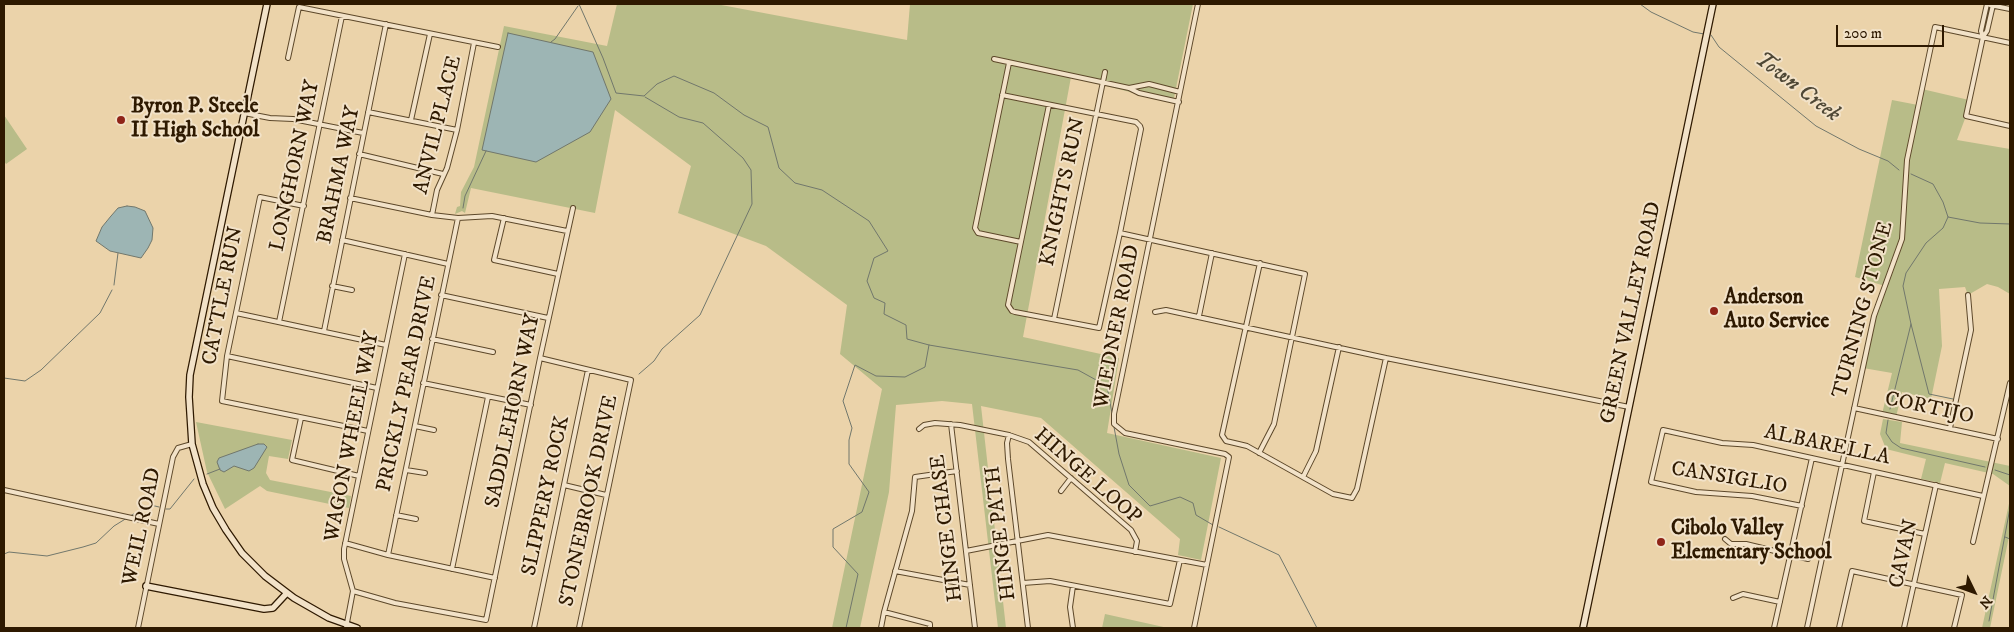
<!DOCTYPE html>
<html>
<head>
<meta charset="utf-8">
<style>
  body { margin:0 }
  #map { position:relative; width:2014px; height:632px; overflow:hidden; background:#ebd3aa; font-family:"IM FELL DW Pica",serif }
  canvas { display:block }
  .frame { position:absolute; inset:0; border:5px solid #2e1900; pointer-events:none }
  .north { position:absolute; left:1949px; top:567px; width:50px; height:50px; -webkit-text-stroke:4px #f2e2c8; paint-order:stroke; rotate:132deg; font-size:14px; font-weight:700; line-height:20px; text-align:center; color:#2e1900 }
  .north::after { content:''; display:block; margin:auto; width:18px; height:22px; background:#2e1900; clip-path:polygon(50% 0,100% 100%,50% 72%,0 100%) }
  .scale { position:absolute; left:1836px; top:25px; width:108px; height:22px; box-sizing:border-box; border:2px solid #2e1900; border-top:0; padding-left:6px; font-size:15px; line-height:18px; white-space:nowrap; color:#2e1900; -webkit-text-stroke:4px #f2e2c8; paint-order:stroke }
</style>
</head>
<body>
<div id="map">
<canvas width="2014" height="632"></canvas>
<div class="frame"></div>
<div class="north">N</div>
<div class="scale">200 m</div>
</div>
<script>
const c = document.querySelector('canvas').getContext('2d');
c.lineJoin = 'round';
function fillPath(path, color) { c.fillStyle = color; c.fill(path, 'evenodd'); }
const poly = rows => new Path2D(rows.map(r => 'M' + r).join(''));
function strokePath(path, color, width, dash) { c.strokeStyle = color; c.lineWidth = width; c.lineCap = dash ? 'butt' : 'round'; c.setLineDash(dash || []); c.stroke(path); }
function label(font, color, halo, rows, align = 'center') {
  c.font = font + ' "IM FELL DW Pica",serif'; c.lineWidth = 4; c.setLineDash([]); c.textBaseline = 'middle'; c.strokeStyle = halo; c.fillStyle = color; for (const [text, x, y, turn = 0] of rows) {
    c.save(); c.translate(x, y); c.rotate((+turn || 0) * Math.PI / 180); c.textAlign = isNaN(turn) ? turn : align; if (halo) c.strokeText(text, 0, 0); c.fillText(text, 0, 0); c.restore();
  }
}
fillPath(poly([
  [617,4,716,4,907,40,910,4,1193,4,1173,103,1071,77,1023,337,1119,358,1107,433,1221,458,1201,560,1178,555,1180,539,1041,418,981,406,1006,628,998,628,972,404,942,401,896,405,889,492,860,628,832,628,882,389,840,354,847,305,766,246,678,213,691,166,615,110,595,213,471,188,465,213,462,211,455,214,457,207,460,206,461,192,474,167,504,26,607,46],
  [1922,89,1969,100,1966,116,1957,140,2010,149,2010,294,1998,287,1987,284,1968,295,1965,287,1939,289,1942,346,1931,399,1902,392,1896,417,1882,414,1892,373,1863,368,1874,316,1885,286,1855,277,1892,100,1918,105],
  [4,115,27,149,6,164,4,161],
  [1883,419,1902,422,1900,443,2010,466,2010,486,1993,474,1945,463,1940,483,1921,479,1926,459,1886,449,1880,434],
  [196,422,292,440,288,459,269,456,266,473,270,480,351,496,349,508,267,491,260,486,225,509,207,472],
  [2010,499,2010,532,1990,628,1982,628],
  [1105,614,1168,628,1102,628]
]), '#b8bc88');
const water = poly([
  [508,33,593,52,611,99,590,132,536,162,482,150,508,33],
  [127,206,135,207,145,211,153,228,152,240,148,248,141,258,110,251,96,241,102,227,111,216,118,208,127,206],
  [258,444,264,444,267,447,254,468,249,471,234,466,224,472,220,470,217,462,219,458,258,444]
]);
fillPath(water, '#9db5b4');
strokePath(water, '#71776c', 1);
strokePath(poly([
  [579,4,603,58,616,93,644,96,657,84,674,76,714,93,744,115,768,127,779,168,795,183,822,190,869,221,888,251,874,258,867,281,874,298,885,303,884,314,906,325,907,339,929,345,1078,370,1107,386,1112,413],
  [1640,4,1651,12,1693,32,1704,34],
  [1711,35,1719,47,1816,126,1859,149,1888,161,1899,170],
  [551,42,555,39,578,6],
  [1911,174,1933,184,1943,202,1948,217,1980,223,2010,224],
  [463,208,465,196,486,151],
  [114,285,118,253],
  [1911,324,1929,394,1953,399],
  [639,374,654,361,662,349,700,315,752,204,751,170,743,158,703,123,679,117,645,97],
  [4,378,25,381,41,370,100,313,112,290],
  [1890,409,1911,324,1903,286,1906,273,1926,243,1943,228,1948,217],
  [1888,420,1886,433,1892,442,1901,448,1985,467],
  [1114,427,1119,454,1129,485,1150,506,1180,497,1193,503,1196,515,1213,525],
  [1995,470,2010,475],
  [207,474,220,469],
  [166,509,170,509,194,479],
  [130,516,151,505,159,507],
  [1219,527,1279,555,1317,628],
  [2005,537,2010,539],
  [4,554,9,552,47,556,83,547,96,543,114,526,127,518],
  [1989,621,2010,508],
  [846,628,858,574,833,547,833,529,862,512,869,492,849,464,849,440,852,428,843,401,855,365,876,376,905,377,925,367,929,345]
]), '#71776c', 1);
const street = poly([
  [1990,5,2010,9],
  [1993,5,1987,31,1983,37,1966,116,2010,126],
  [1983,37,1981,31,1987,4],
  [288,58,299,7,498,47],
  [994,59,1129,88,1139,93,1179,102],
  [1009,63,975,228,978,233,1021,242],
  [1129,88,1149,84,1180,92],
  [1002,95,1136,122,1140,126,1141,129,1120,233,1099,328,1015,312,1012,311,1008,305,1049,105],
  [368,112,457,130],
  [244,113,270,118,293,119,363,133],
  [411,120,430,34],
  [359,154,443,174],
  [350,198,432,215,458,218,492,216,567,231],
  [304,206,260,197,227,356,222,401,368,431],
  [432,215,437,190,447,168,457,130,474,43],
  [504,218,494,260,558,274],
  [1120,233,1305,274,1274,424,1259,453],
  [342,240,448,264],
  [1260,263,1222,435,1226,441,1247,446,1333,494,1352,498,1357,489,1386,358],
  [332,286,352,290],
  [441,295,548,318],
  [1155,312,1166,310,1386,358,1629,407],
  [236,313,386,345],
  [1199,316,1212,253],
  [1054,319,1105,72],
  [279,322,342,16],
  [324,331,386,24],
  [432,339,493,352],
  [227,356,377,388],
  [540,358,631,380,579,628],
  [423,383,531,405],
  [1854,408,1998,439],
  [301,418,292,460,359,476],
  [951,424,975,628],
  [415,426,434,430],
  [1950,428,1971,330,1968,295],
  [919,429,924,425,935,423,960,425,1009,435,1029,442,1131,530,1137,541,1135,552],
  [1009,435,1007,443,1008,459,1028,628],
  [406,470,425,473],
  [1874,472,1864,521,1925,534],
  [1303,477,1316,451,1339,347],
  [564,485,606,495],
  [4,490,159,524],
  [1061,491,1071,478],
  [1802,506,1752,496,1696,492,1651,482,1663,430,1722,443,1753,445,1983,496],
  [396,515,416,519],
  [1725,539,1731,544,1746,544,1808,559],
  [1973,542,2010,383],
  [345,543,388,555,495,578],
  [966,551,1048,535,1207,565],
  [388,555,458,218],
  [452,569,488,397],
  [895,571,970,585],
  [1023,583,1050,581,1170,604,1180,560],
  [353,591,395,603,486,620,540,358,573,208],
  [1733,598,1743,594,1780,602],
  [884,612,930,624,930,628],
  [138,628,173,457,178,448,192,444],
  [346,628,353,591,344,559,344,549,405,254],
  [534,628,588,370],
  [881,628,884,612,912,511,915,477,957,471],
  [1073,628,1070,607,1073,586],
  [1194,628,1229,457,1225,454,1125,433,1114,424,1114,414,1198,4],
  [1774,628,1812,458],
  [1807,628,1874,316,1902,239,1907,160,1935,27,2010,43],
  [1839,628,1852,571,1962,595,1954,628],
  [1904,628,1936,485]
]);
const secondary = poly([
  [267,4,190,375,189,397,192,444,203,484,213,508,226,530,242,553,265,576,294,598,329,618,357,628],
  [146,586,264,609,273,608,286,594],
  [1583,628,1713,4]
]);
strokePath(street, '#5d482a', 6);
strokePath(secondary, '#2e1900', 8);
strokePath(street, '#f2e2c8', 4);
strokePath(secondary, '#f2e2c8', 5.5);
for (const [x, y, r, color] of [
  [121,120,5,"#8f2418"],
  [1714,311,5,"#8f2418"],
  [1661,542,5,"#8f2418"]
]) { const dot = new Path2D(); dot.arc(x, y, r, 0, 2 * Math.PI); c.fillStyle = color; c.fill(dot); strokePath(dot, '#f2e2c8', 2); }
label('bold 21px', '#2e1900', '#f2e2c8', [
  ["Byron P. Steele",131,108],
  ["II High School",131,132],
  ["Anderson",1724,299],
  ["Auto Service",1724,323],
  ["Cibolo Valley",1671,530],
  ["Elementary School",1671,554]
], 'left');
label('21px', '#2e1900', '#f2e2c8', [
  ["ANVIL PLACE",439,125,-76],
  ["LONGHORN WAY",296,166,-78],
  ["BRAHMA WAY",340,175,-78],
  ["KNIGHTS RUN",1064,192,-78],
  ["CATTLE RUN",224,296,-79],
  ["TURNING STONE",1864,310,-75],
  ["GREEN VALLEY ROAD",1632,313,-78],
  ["WIEDNER ROAD",1118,327,-79],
  ["PRICKLY PEAR DRIVE",408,384,-78],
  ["CORTIJO",1929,409,12],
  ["SADDLEHORN WAY",514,411,-78],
  ["WAGON WHEEL WAY",353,437,-79],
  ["ALBARELLA",1827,446,12],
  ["HINGE LOOP",1087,477,41],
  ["CANSIGLIO",1729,479,9],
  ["SLIPPERY ROCK",547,496,-78],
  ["STONEBROOK DRIVE",590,501,-78],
  ["WEIL ROAD",143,527,-78],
  ["HINGE CHASE",948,528,-97],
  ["HINGE PATH",1002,533,-97],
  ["CAVAN",1905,554,-77]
]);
label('italic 22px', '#4f4836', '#f2e2c8', [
  ["Town Creek",1797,88,37]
]);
</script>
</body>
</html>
